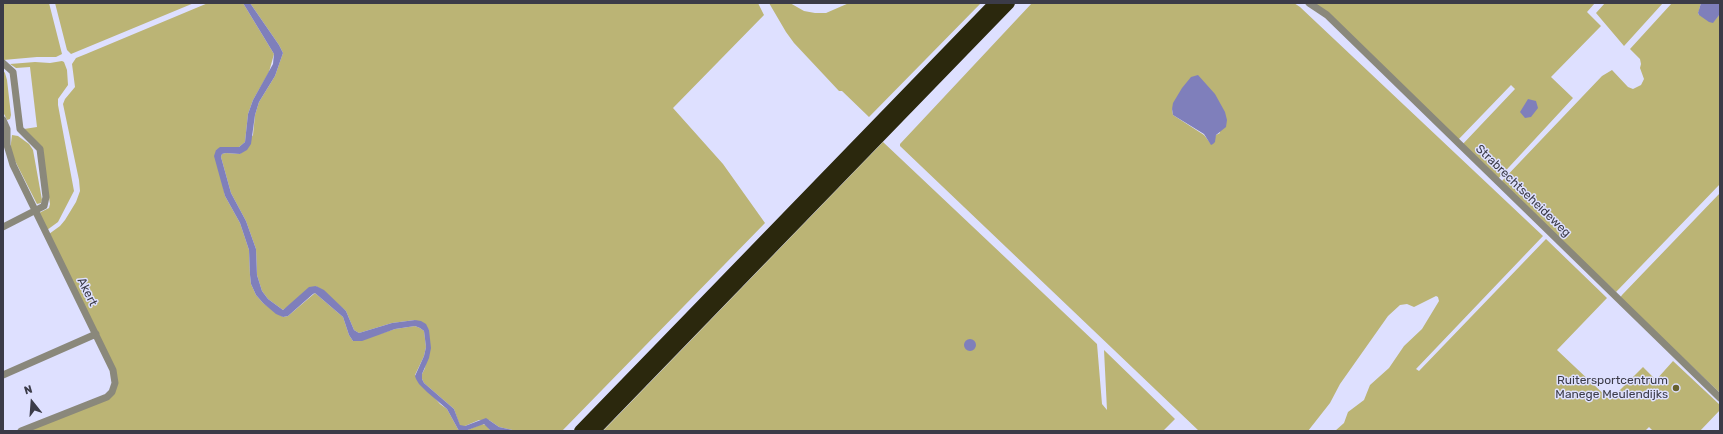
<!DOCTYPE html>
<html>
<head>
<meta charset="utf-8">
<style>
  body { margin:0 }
  #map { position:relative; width:1723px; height:434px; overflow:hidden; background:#dee0ff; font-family:Rubik,sans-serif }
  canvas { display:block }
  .frame { position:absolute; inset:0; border:4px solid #3b3b48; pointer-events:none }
  .north { position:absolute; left:12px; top:382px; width:40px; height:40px; -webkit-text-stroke:3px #dee0ff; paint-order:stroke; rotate:343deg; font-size:11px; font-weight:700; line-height:16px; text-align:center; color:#3b3b48 }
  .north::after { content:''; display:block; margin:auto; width:14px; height:18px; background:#3b3b48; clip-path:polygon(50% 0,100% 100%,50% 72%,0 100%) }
</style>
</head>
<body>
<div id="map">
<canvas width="1723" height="434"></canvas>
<div class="frame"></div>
<div class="north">N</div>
</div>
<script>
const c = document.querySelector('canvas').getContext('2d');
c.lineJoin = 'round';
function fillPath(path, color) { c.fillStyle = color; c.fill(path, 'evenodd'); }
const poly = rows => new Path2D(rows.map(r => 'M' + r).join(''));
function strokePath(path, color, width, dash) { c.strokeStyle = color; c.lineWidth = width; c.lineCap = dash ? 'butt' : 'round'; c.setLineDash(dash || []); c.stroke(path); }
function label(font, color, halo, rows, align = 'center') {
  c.font = font + ' Rubik,sans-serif'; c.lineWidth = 3; c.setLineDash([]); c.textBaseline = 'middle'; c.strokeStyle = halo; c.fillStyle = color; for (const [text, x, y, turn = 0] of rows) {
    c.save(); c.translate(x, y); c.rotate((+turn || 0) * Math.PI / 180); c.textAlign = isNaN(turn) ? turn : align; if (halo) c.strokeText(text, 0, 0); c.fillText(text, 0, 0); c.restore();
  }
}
fillPath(poly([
  [3,3,49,3,62,54,56,57,37,57,3,60],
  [55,3,194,3,71,54,67,50],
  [208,3,243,3,274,54,269,72,253,100,248,114,245,142,239,147,226,147,216,150,225,196,240,223,249,250,250,275,251,284,256,295,263,303,283,317,288,316,315,293,343,317,349,335,353,341,357,341,395,329,415,326,420,328,424,331,426,347,424,356,415,375,440,404,447,409,459,431,26,431,100,401,117,385,49,234,60,226,65,220,76,202,80,191,79,180,63,104,65,99,75,87,72,64,76,58,86,54],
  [250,3,758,3,764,15,673,108,723,164,765,223,562,431,517,431,499,427,489,420,479,420,465,426,460,426,454,409,424,383,422,379,422,374,425,368,429,330,415,320,392,323,359,333,354,330,346,311,316,286,283,310,268,299,262,291,257,275,256,249,246,221,231,193,221,157,222,154,226,153,240,154,253,135,255,115,259,102,275,76,283,53,279,45],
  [769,3,790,3,804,11,815,13,826,13,849,3,981,3,869,117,842,91,839,91,794,43,786,32],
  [1032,3,1294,3,1300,7,1543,236,1416,369,1419,371,1546,239,1607,298,1557,350,1610,400,1643,367,1656,380,1673,361,1720,405,1720,410,1700,431,1653,431,1649,427,1645,431,1335,431,1344,423,1348,412,1364,400,1370,385,1389,368,1404,346,1422,329,1439,301,1438,297,1436,296,1414,307,1407,304,1400,305,1388,316,1340,384,1330,403,1308,431,1199,431,900,146,900,144],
  [1195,76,1220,133,1216,135,1211,144,1204,135,1173,115,1172,109],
  [1307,3,1595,3,1587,12,1601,26,1551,77,1573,98,1497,180,1461,146,1515,89,1511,85,1456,142,1322,13],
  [1605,3,1663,3,1624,46,1596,13],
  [1672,3,1701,3,1698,14,1713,22,1720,14,1720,184,1616,292,1500,183,1602,76,1612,70,1628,87,1633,89,1641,85,1644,79,1640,68,1641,64,1640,59,1630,49],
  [62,61,64,62,67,70,68,85,58,99,58,105,74,191,58,222,47,230,39,213,49,208,50,204,41,146,24,129,37,127,30,67,16,68,10,64,35,62,50,63],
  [3,70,5,73,7,80,11,115,10,119,7,120,3,112],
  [12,135,18,136,29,144,33,150,42,200,41,203,37,204,10,151],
  [883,142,1097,344,1102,404,1107,410,1104,350,1175,419,1163,431,603,431],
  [1720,193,1720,393,1620,298,1622,295],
  [482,424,486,425,491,431,465,431]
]), '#bbb475');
fillPath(poly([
  [243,3,250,3,279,45,283,53,275,76,259,102,255,115,251,144,247,150,240,154,226,153,222,154,221,157,231,193,246,221,256,249,257,275,262,291,268,299,283,310,309,287,316,286,324,290,346,311,354,330,359,333,392,323,415,320,421,321,426,324,429,330,431,348,429,358,422,374,422,379,424,383,454,409,460,425,465,426,486,418,499,427,517,431,491,431,484,424,465,431,459,431,447,409,427,392,419,384,416,379,415,376,424,356,426,347,424,331,420,328,415,326,395,329,362,341,353,341,349,335,343,317,315,293,313,294,288,316,283,317,276,314,263,303,256,295,251,284,250,275,249,250,240,223,225,196,214,156,216,150,220,147,239,147,245,142,248,114,253,100,273,64,274,54],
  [1701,3,1720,3,1720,14,1713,23,1709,22,1699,15,1698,13],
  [1198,75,1215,94,1225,112,1227,120,1226,127,1216,135,1215,142,1213,144,1211,145,1204,134,1173,115,1172,109,1173,103,1182,88,1191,77],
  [1528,99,1536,101,1538,108,1531,117,1525,118,1520,112],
  '964 345a6 6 0 1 1 12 0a6 6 0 1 1-12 0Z'
]), '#7f7fbb');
strokePath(poly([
  [1309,3,1327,15,1720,398],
  [3,63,13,72,20,129,40,149,46,197,44,206,3,227],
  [3,120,7,129,7,145,13,165,113,370,115,383,112,392,107,397,21,431],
  [3,375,96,334]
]), '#8a887b', 7);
strokePath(poly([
  [580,431,995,3],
  [594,431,1009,3]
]), '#2b280d', 12);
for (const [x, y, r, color] of [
  [1676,388,4,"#68622f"]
]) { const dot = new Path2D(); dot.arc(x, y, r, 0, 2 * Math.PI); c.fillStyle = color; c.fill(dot); strokePath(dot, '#dee0ff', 1.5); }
label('12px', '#3b3b48', '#dee0ff', [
  ["Strabrechtseheideweg",1523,191,44],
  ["Akert",87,292,64]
]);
label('12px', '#3b3b48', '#dee0ff', [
  ["Ruitersportcentrum",1668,381],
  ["Manege Meulendijks",1668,395]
], 'right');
</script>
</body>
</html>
